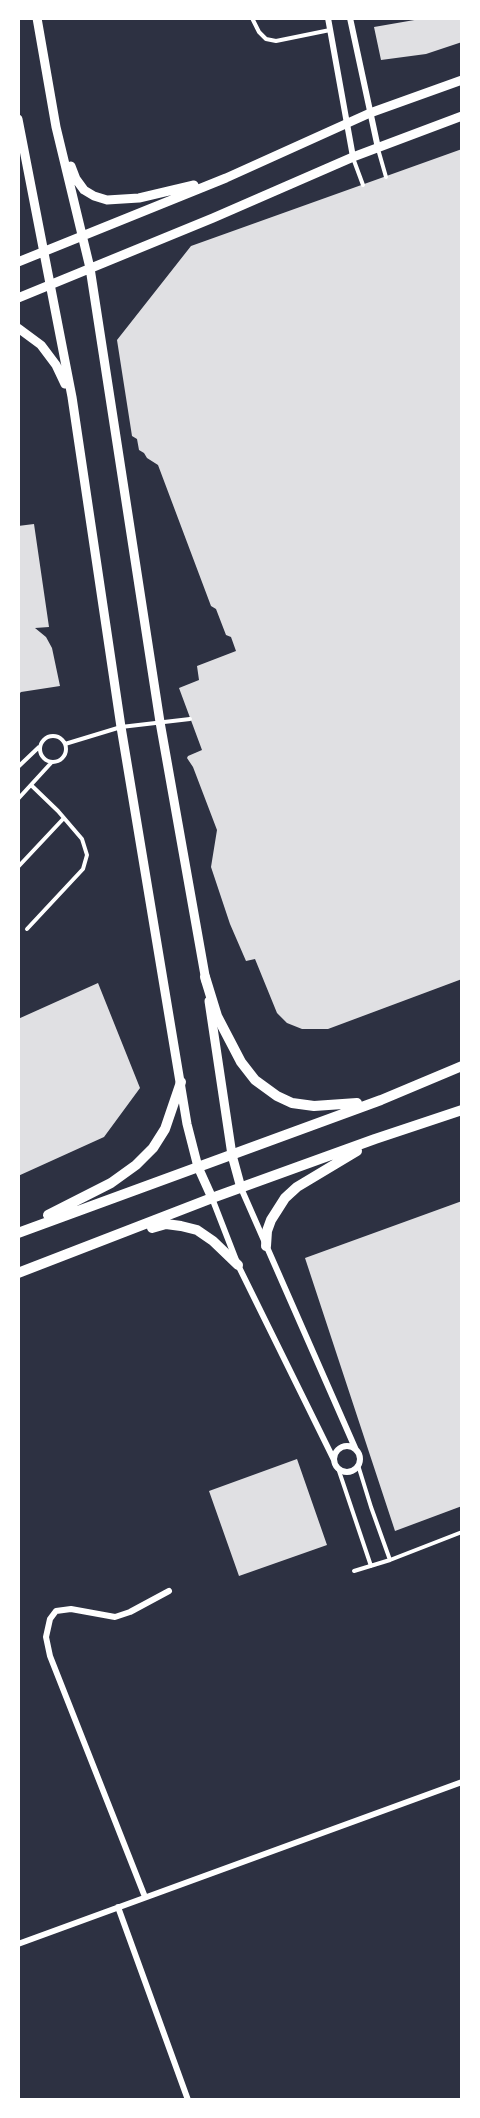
<!DOCTYPE html>
<html>
<head>
<meta charset="utf-8">
<style>
  body { margin:0 }
  #map { position:relative; width:480px; height:2118px; overflow:hidden; background:#2d3142; font-family:Quicksand,sans-serif }
  canvas { display:block }
  .frame { position:absolute; inset:0; border:20px solid #fff; pointer-events:none }
</style>
</head>
<body>
<div id="map">
<canvas width="480" height="2118"></canvas>
<div class="frame"></div>
</div>
<script>
const c = document.querySelector('canvas').getContext('2d');
c.lineJoin = 'round';
function fillPath(path, color) { c.fillStyle = color; c.fill(path, 'evenodd'); }
const poly = rows => new Path2D(rows.map(r => 'M' + r).join(''));
function strokePath(path, color, width, dash) { c.strokeStyle = color; c.lineWidth = width; c.lineCap = dash ? 'butt' : 'round'; c.setLineDash(dash || []); c.stroke(path); }
fillPath(poly([
  [426,18,462,18,462,42,426,54,381,60,374,27],
  [462,149,462,979,328,1029,302,1029,287,1023,277,1013,255,959,246,961,230,924,211,867,217,830,193,767,187,758,188,756,202,750,179,688,199,680,197,666,236,651,231,637,226,635,216,609,211,606,158,465,147,458,144,453,139,450,137,439,132,436,117,340,191,246],
  [34,524,49,627,35,628,46,637,52,648,60,686,21,692,18,695,18,526],
  [98,983,140,1088,104,1137,18,1176,18,1019],
  [462,1201,462,1506,395,1531,305,1258],
  [297,1459,327,1545,239,1576,209,1491]
]), '#e0e0e3');
strokePath(poly([
  [252,18,259,32,266,39,276,41,330,30],
  [378,149,386,177],
  [353,158,363,185],
  '40 749a13 13 0 1 1 26 0a13 13 0 1 1-26 0Z',
  [65,744,121,727,190,719],
  [18,767,39,747],
  [18,799,51,763],
  [18,867,64,818],
  [27,929,83,869,87,855,82,839,58,811,31,785],
  [358,1465,371,1507,390,1560],
  [338,1468,371,1566],
  [354,1571,390,1560,462,1532]
]), '#fff', 4);
strokePath(poly([
  [328,18,353,157],
  [350,18,378,148],
  [241,1188,356,1450],
  [212,1198,238,1265,334,1460],
  '334 1459a13 13 0 1 1 26 0a13 13 0 1 1-26 0Z',
  [145,1897,50,1656,46,1637,50,1619,56,1611,71,1609,115,1617,130,1612,169,1591],
  [118,1907,188,2100],
  [18,1944,462,1782]
]), '#fff', 6);
strokePath(poly([
  [37,18,56,127,90,268,160,722,206,981],
  [18,119,72,397,121,727,187,1124,198,1167,212,1198],
  [71,166,76,179,84,190,94,196,107,200,139,198,194,185],
  [18,262,226,178,370,113,462,80],
  [18,298,213,218,353,157,462,116],
  [18,328,41,345,56,365,65,384],
  [209,1001,232,1155,241,1188]
]), '#fff', 9);
strokePath(poly([
  [205,977,217,1016,241,1062,255,1080,277,1096,292,1103,314,1106,357,1103],
  [48,1215,111,1183,136,1165,153,1148,165,1129,181,1082],
  [152,1228,166,1224,181,1226,197,1230,213,1241,238,1265],
  [18,1233,381,1100,462,1066],
  [266,1246,267,1231,271,1220,285,1198,297,1187,357,1151],
  [18,1273,212,1198,375,1139,462,1110]
]), '#fff', 10);
</script>
</body>
</html>
